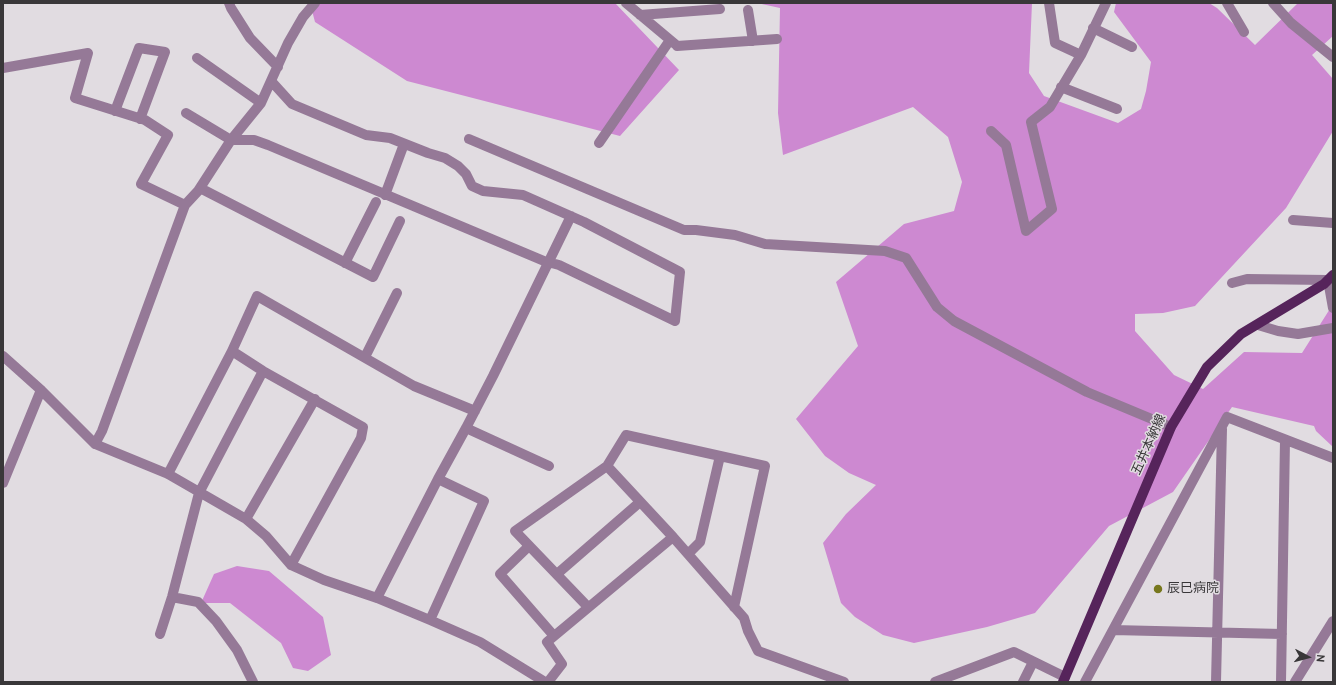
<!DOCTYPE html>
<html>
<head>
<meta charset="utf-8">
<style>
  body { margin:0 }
  #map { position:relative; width:1336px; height:685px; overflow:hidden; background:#e1dce1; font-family:Overpass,sans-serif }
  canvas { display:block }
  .frame { position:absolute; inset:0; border:4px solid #393739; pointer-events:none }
  .north { position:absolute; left:1288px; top:637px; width:40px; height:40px; -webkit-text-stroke:3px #e1dce1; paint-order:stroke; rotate:96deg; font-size:11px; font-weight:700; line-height:16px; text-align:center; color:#393739 }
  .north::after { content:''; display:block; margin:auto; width:14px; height:18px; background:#393739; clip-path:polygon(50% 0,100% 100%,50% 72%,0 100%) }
</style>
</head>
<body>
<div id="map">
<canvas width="1336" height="685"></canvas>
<div class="frame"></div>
<div class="north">N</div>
</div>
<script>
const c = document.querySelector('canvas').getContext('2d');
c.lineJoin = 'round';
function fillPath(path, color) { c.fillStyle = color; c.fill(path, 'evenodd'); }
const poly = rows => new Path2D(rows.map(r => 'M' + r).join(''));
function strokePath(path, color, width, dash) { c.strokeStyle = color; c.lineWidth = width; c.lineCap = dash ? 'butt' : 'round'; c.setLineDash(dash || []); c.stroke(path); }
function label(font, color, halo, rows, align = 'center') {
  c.font = font + ' Overpass,"Noto Sans JP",sans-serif'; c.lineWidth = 3; c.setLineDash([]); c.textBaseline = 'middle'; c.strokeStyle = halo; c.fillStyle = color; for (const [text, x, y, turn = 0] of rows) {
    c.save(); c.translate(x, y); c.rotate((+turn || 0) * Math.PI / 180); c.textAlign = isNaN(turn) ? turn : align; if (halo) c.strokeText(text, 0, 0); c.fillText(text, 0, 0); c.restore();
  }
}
fillPath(poly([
  [310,3,615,3,679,70,620,136,407,81,315,22],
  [757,3,1032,3,1029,73,1044,96,1118,123,1141,109,1146,91,1151,62,1114,12,1116,3,1209,3,1217,8,1255,45,1298,3,1333,3,1333,36,1312,55,1333,79,1333,131,1286,208,1195,306,1163,313,1135,314,1135,331,1174,375,1203,389,1244,352,1302,353,1333,304,1333,447,1316,431,1314,426,1232,407,1173,492,1109,526,1035,613,987,627,914,643,883,635,855,617,841,603,823,543,846,514,876,485,849,473,825,456,796,419,858,346,836,282,904,224,954,211,962,182,948,137,913,107,783,155,778,113,780,8],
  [237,566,269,571,323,617,331,655,308,671,293,668,281,643,230,603,201,603,214,574]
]), '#cd89d1');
strokePath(poly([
  [229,3,231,8,250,38,278,67],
  [626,3,675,44],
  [1049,3,1055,43,1081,55],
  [1227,3,1244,32],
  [1273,3,1291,23,1333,57],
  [748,10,753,41],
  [640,15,720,9],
  [1093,28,1132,47],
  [677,46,777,39],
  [197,58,261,103],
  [3,68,88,53,75,98,145,120,168,135,141,184,185,205],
  [1061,87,1117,109],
  [115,111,139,48,165,52,140,119],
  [186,113,231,140,254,140,268,145,544,261,559,265,675,321,680,272,584,222,523,195,483,191,472,186,466,174,458,166,445,158,428,153,390,138,366,135,292,104,272,82],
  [991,131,1006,145,1026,231,1052,209,1031,122,1050,107,1081,55,1106,3],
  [469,139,684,230,696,230,735,235,765,244,885,251,906,258,937,307,954,321,1087,392,1171,427],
  [599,143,670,40],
  [200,188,373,277,400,221],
  [385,195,404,144],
  [1293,220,1333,223],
  [345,263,376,202],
  [1232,283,1247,279,1328,280,1333,308],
  [1258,325,1278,331,1298,334,1333,328],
  [232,351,263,371,363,427,361,438,291,565],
  [3,356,41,390,95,444,168,474,246,519,266,536,291,565,324,580,377,598,430,620,480,642,545,682],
  [365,357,397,293],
  [466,428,549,466],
  [95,444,102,431,185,205,198,191,231,140,261,103,288,43,303,17,315,3],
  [607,466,673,537,744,618,748,631,758,651,844,682],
  [168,474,232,351,257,296,414,386,475,411],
  [3,483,41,390],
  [246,519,315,399],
  [529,546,500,574,554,636],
  [688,554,700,542,720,456],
  [557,574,640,502],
  [172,597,198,602,216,621,237,650,253,682],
  [377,598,438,479,466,428,493,376,571,216],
  [588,607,515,531,607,466,626,435,765,466,734,607],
  [430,620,484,501,438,479],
  [1113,630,1282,634],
  [160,634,172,597,199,493,263,371],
  [548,682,562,664,547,642,673,537],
  [935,682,1014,652,1065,677],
  [1023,682,1033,662],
  [1085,682,1227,417,1333,458],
  [1216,682,1222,429],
  [1281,682,1285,440],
  [1295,682,1333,621]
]), '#957997', 10);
strokePath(poly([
  [1063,682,1171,427,1207,367,1241,334,1324,284,1333,275]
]), '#56245b', 10);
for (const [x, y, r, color] of [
  [1158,589,5,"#77771d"]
]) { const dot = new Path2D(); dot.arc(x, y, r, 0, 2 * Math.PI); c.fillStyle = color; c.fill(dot); strokePath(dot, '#e1dce1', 1.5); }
label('13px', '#393739', '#e1dce1', [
  ["五井本納線",1150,445,-66]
]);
label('13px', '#393739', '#e1dce1', [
  ["辰巳病院",1167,589]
], 'left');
</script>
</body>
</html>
